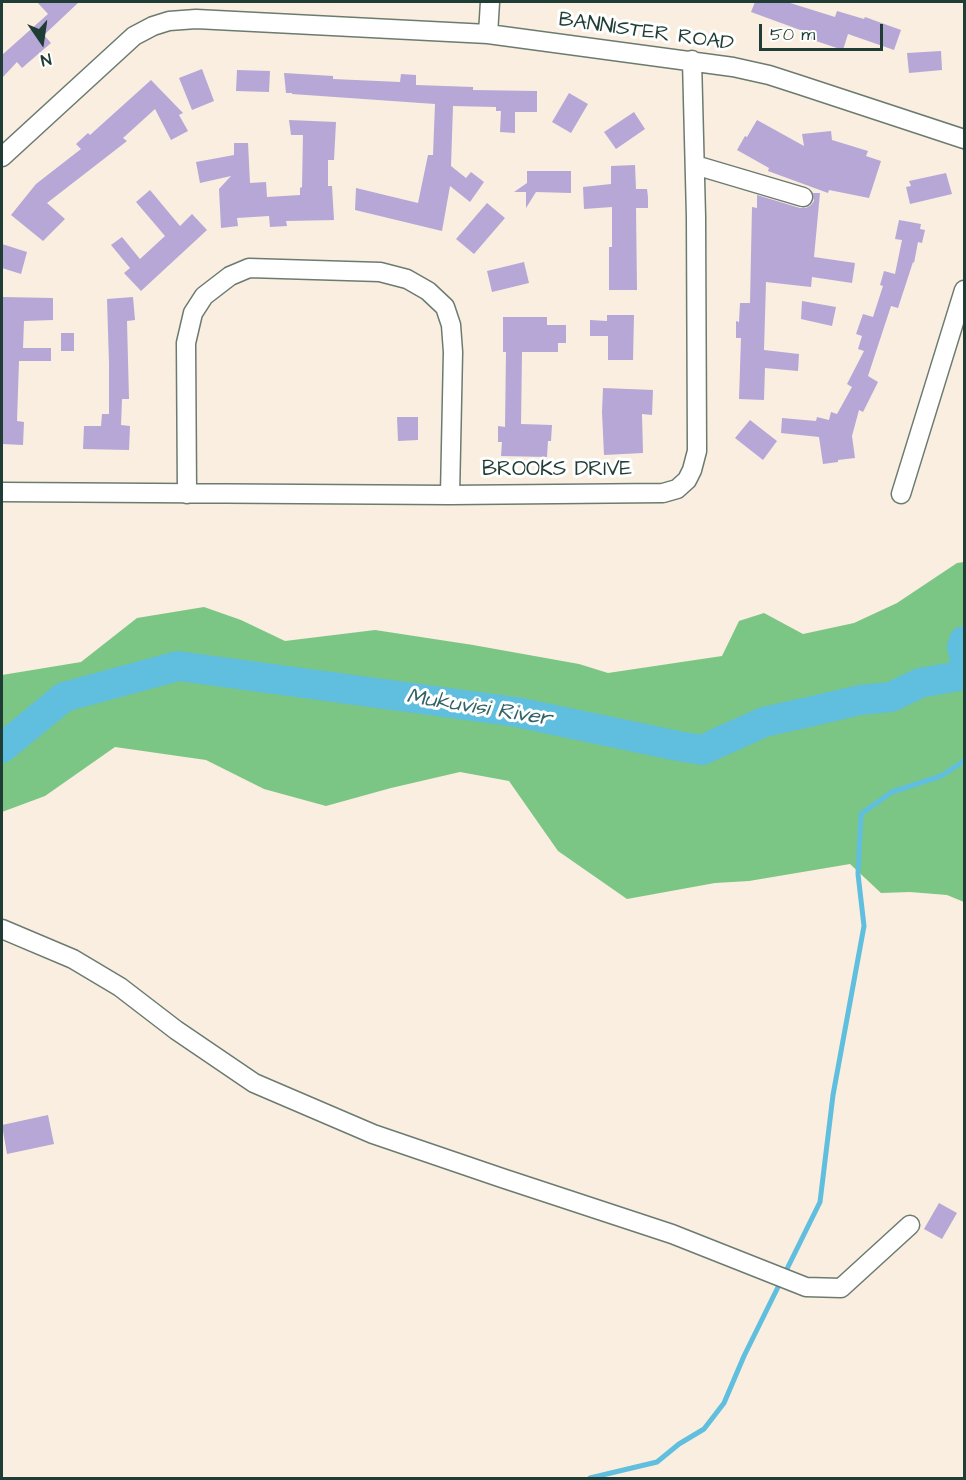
<!DOCTYPE html>
<html>
<head>
<meta charset="utf-8">
<style>
  body { margin:0 }
  #map { position:relative; width:966px; height:1480px; overflow:hidden; background:#f9eedf; font-family:"Architects Daughter",sans-serif }
  canvas { display:block }
  .frame { position:absolute; inset:0; border:3px solid #1f3d34; pointer-events:none }
  .north { position:absolute; left:12px; top:12px; width:60px; height:60px; -webkit-text-stroke:4px #fff; paint-order:stroke; rotate:167deg; font-size:16px; font-weight:700; line-height:24px; text-align:center; color:#1f3d34 }
  .north::after { content:''; display:block; margin:auto; width:21px; height:27px; background:#1f3d34; clip-path:polygon(50% 0,100% 100%,50% 72%,0 100%) }
  .scale { position:absolute; left:759px; top:24px; width:124px; height:27px; box-sizing:border-box; border:3px solid #1f3d34; border-top:0; padding-left:8px; font-size:18px; line-height:21px; white-space:nowrap; color:#1f3d34; -webkit-text-stroke:4px #fff; paint-order:stroke }
</style>
</head>
<body>
<div id="map">
<canvas width="966" height="1480"></canvas>
<div class="frame"></div>
<div class="north">N</div>
<div class="scale">50 m</div>
</div>
<script>
const c = document.querySelector('canvas').getContext('2d');
c.lineJoin = 'round';
function fillPath(path, color) { c.fillStyle = color; c.fill(path, 'evenodd'); }
const poly = rows => new Path2D(rows.map(r => 'M' + r).join(''));
function strokePath(path, color, width, dash) { c.strokeStyle = color; c.lineWidth = width; c.lineCap = dash ? 'butt' : 'round'; c.setLineDash(dash || []); c.stroke(path); }
function label(font, color, halo, rows, align = 'center') {
  c.font = font + ' "Architects Daughter",sans-serif'; c.lineWidth = 6; c.setLineDash([]); c.textBaseline = 'middle'; c.strokeStyle = halo; c.fillStyle = color; for (const [text, x, y, turn = 0] of rows) {
    c.save(); c.translate(x, y); c.rotate((+turn || 0) * Math.PI / 180); c.textAlign = isNaN(turn) ? turn : align; if (halo) c.strokeText(text, 0, 0); c.fillText(text, 0, 0); c.restore();
  }
}
fillPath(poly([
  [964,562,964,902,947,895,910,892,881,893,850,864,749,881,715,883,627,899,558,851,509,781,460,772,391,788,326,806,264,789,206,760,115,747,45,796,2,812,2,675,81,662,137,618,204,607,241,620,285,641,375,630,473,645,579,664,608,673,722,656,739,621,764,613,803,634,854,623,897,603,957,563]
]), '#7bc685');
strokePath(poly([
  [590,1478,657,1462,679,1444,704,1429,724,1403,744,1356,820,1202,833,1095,864,926,858,874,861,814,892,792,941,776,964,761]
]), '#60bede', 5);
strokePath(poly([
  [964,641,962,647,964,656],
  [2,748,64,697,178,666,516,712,678,746,702,750,764,722,813,711,860,700,891,697,920,683,964,675]
]), '#60bede', 30);
fillPath(poly([
  [37,2,79,2,44,35,51,43,22,68,17,62,2,78,2,55,48,14],
  [755,2,787,2,835,17,837,11,864,19,865,17,901,30,894,50,848,34,843,50,801,36,803,31,751,12],
  [941,51,942,70,909,73,907,53],
  [202,69,214,101,192,110,179,78],
  [237,70,270,71,269,92,236,91],
  [284,73,333,76,333,79,400,82,401,74,416,75,416,85,473,87,473,90,537,91,537,112,515,112,515,133,500,132,501,111,496,111,496,107,453,106,451,166,466,178,471,172,484,182,470,202,450,186,442,231,355,210,356,188,418,203,428,155,433,155,435,104,292,94,292,93,286,93],
  [151,80,183,113,179,115,188,131,171,140,155,109,123,138,127,141,47,203,65,219,43,241,11,215,36,184,81,149,76,144,88,133,90,135],
  [569,93,588,104,571,133,552,122],
  [634,112,645,129,616,149,604,132],
  [289,120,336,122,334,160,328,160,328,186,332,186,334,220,286,221,287,226,270,227,269,216,237,218,238,226,221,228,219,189,231,176,200,183,196,162,234,155,234,143,248,143,250,183,266,182,267,197,300,195,300,188,302,187,303,135,291,135],
  [757,120,804,146,802,134,831,131,832,140,868,151,866,156,881,161,869,198,829,190,828,193,768,171,769,168,737,150,745,136,747,137],
  [635,165,636,189,647,189,648,197,648,208,636,208,637,290,609,290,609,247,612,247,612,207,584,209,583,187,611,184,611,166],
  [527,171,571,171,571,193,536,192,526,208,526,192,514,192,527,183],
  [946,173,952,194,910,204,906,187,911,186,909,181],
  [150,190,180,226,192,214,207,230,141,291,124,273,130,268,111,245,122,237,140,259,165,236,136,202],
  [813,193,820,193,814,257,855,263,852,283,812,277,811,287,766,282,764,350,799,354,798,371,765,368,764,400,739,399,741,338,736,338,736,321,739,322,740,303,750,303,752,207,757,208,757,195,800,208,806,208,811,205,814,201],
  [487,203,505,218,474,254,456,239],
  [899,220,921,224,920,229,925,230,922,243,918,242,914,263,913,262,898,308,891,306,868,376,878,382,863,412,859,410,852,436,855,458,838,460,838,462,823,464,819,437,781,433,782,418,816,421,817,417,829,420,831,412,837,414,852,387,847,384,864,351,858,349,862,336,856,334,863,314,873,317,883,286,880,285,884,271,895,274,902,240,895,239],
  [2,244,27,252,21,274,2,268],
  [524,262,529,283,492,292,487,271],
  [2,297,53,298,53,320,24,321,23,348,51,348,51,361,19,361,17,421,24,422,23,445,2,444],
  [133,297,135,320,127,321,129,399,122,399,121,425,130,426,129,450,83,449,84,426,101,426,102,414,109,414,109,363,107,299],
  [802,301,836,307,832,326,801,319],
  [607,315,634,315,633,360,608,360,608,336,590,336,590,320,607,321],
  [503,317,547,317,547,325,566,325,566,343,558,343,558,352,522,352,521,424,552,425,551,441,548,441,547,457,501,456,502,442,498,442,498,426,505,427,506,352,503,352],
  [61,333,74,333,74,351,61,351],
  [603,388,653,390,652,415,642,414,643,453,604,455,602,412],
  [397,417,418,417,418,440,398,441],
  [750,420,777,441,763,460,735,438],
  [48,1115,54,1144,7,1154,2,1125],
  [939,1203,957,1213,942,1239,924,1229]
]), '#b6a7d7');
const minor = poly([
  [488,34,490,2],
  [2,157,134,36,153,26,169,21,196,19,488,34,733,67,769,75,800,85,964,139],
  [695,165,803,197],
  [2,492,450,495,663,493,677,489,687,480,692,470,697,451,696,217,692,60],
  [187,494,186,343,193,313,204,296,230,276,249,268,380,272,407,279,428,291,445,307,451,325,453,352,450,495],
  [901,494,964,290],
  [2,929,73,959,120,987,176,1030,254,1083,373,1134,502,1178,672,1234,806,1287,841,1288,910,1225]
]);
strokePath(minor, '#6b7b70', 21);
strokePath(minor, '#fff', 18);
label('21px', '#1f3d34', '#fff', [
  ["BANNISTER ROAD",646,33,8],
  ["BROOKS DRIVE",557,471]
]);
label('italic 22px', '#326467', '#fff', [
  ["Mukuvisi River",479,709,9]
]);
</script>
</body>
</html>
